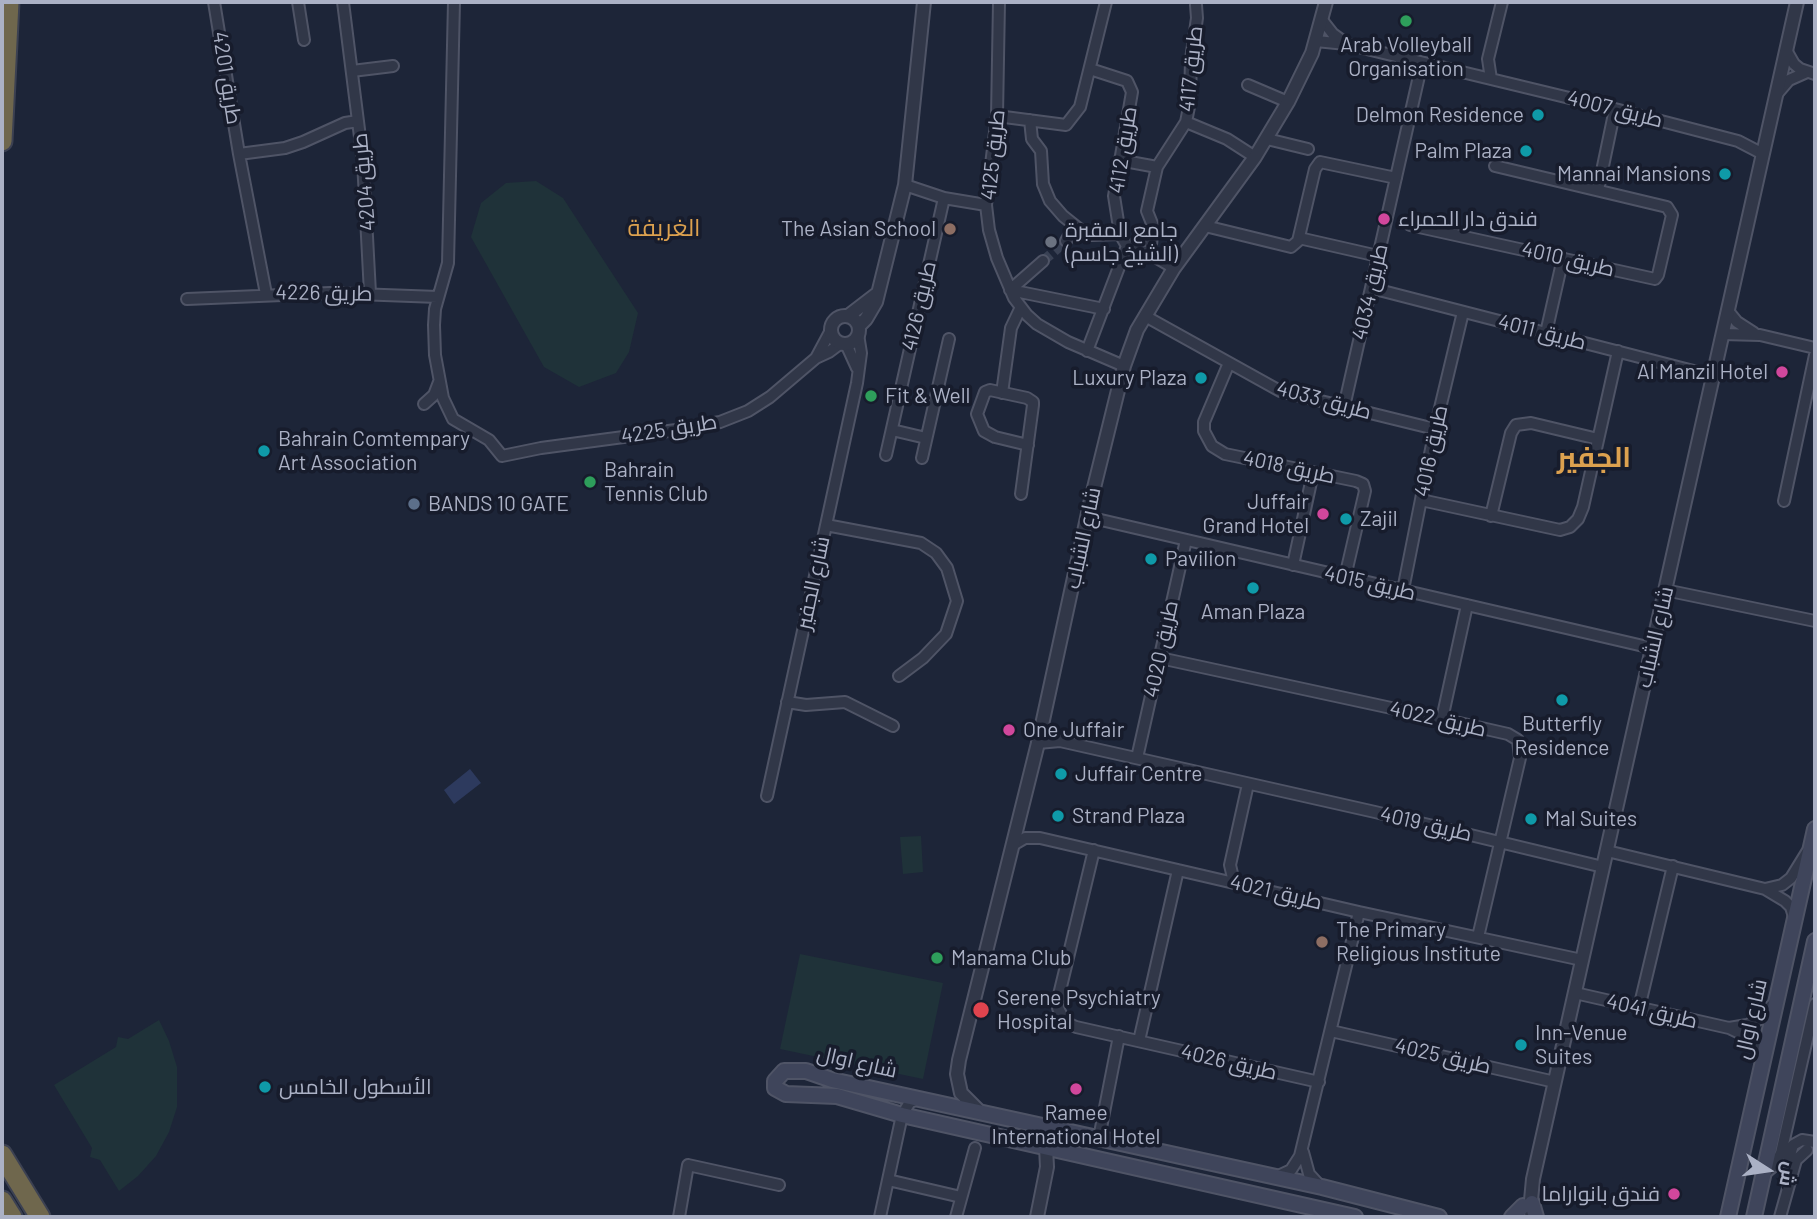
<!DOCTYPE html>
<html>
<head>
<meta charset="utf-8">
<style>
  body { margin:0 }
  #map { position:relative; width:1817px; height:1219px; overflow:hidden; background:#1d2538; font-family:Barlow,Cairo,sans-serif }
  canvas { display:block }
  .frame { position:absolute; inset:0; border:4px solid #abb1c5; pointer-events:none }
  .north { position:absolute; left:1733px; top:1135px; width:70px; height:70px; -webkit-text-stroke:5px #171c2c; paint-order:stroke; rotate:102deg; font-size:19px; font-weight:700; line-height:28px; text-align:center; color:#abb1c5 }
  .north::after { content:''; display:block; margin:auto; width:24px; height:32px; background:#abb1c5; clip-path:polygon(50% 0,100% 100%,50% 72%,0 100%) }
</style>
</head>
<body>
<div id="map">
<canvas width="1817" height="1219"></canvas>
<div class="frame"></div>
<div class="north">ش</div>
</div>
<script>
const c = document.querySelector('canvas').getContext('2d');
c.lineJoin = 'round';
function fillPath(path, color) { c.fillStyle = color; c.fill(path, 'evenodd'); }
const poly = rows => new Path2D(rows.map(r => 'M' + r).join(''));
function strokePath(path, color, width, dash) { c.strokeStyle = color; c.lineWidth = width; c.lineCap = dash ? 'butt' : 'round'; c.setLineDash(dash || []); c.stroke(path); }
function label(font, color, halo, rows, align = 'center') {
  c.font = font + ' Barlow,Cairo,sans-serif'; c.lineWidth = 7; c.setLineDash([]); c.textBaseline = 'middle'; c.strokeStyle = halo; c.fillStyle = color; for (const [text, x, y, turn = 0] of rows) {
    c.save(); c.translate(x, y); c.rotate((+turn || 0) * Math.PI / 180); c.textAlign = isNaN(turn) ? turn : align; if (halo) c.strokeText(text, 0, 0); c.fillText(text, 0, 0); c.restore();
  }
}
fillPath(poly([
  [536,181,563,198,638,313,629,352,616,373,579,387,544,367,471,237,481,203,506,183],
  [921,836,923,872,903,874,900,837],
  [800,954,943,983,923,1079,780,1049],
  [159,1020,169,1041,177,1067,177,1107,169,1132,156,1156,138,1176,119,1191,100,1160,90,1157,92,1148,54,1085,116,1047,118,1037,128,1039]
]), '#1f3239');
fillPath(poly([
  [470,769,481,783,454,804,444,790]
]), '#2d3a5e');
strokePath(poly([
  [1043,261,1066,241]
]), '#394154', 10, [10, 5]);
const minor = poly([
  [214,2,239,154,266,294],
  [298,2,304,40],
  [343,2,363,161,370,293],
  [454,2,448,263,435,309,434,325,435,355,443,398,453,419,489,440,502,456,541,448,676,430,720,422,748,411,770,397,816,358,831,330],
  [999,2,997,116,986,205,989,230,997,258,1014,298,1027,315,1037,324,1068,342,1124,366],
  [1322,20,1333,34,1344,42],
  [1316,41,1346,44,1615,109,1738,141,1763,154],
  [1786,50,1794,64,1800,69,1815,74],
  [1090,69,1127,81,1132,92,1114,196,1120,234,1127,246,1150,254,1174,268],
  [352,71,393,66],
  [1491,79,1488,59,1502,2],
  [1248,85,1288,102],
  [1777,94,1789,80,1807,72],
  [997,116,1066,125,1080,107,1106,2],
  [1030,120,1032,139,1041,151,1043,184,1050,201,1063,216,1083,232,1092,235,1120,234],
  [1186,122,1227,139,1255,157],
  [1267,139,1308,149],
  [239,154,285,148,303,142,345,123,358,121],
  [1119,160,1157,167],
  [905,185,944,198,986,205],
  [1598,190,1615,109],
  [1410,225,1655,279,1658,275,1672,215,1667,207,1495,166],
  [1205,226,1291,247,1298,241,1315,169,1320,162,1396,178],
  [1299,238,1378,256],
  [1066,241,1074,227],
  [1150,254,1153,226,1147,211,1157,167,1186,122,1190,102,1191,59,1197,18,1196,5],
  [1371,288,1713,376],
  [1010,290,1104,309],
  [1010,290,1043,261],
  [187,299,330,293,438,297],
  [1728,311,1737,322,1754,333],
  [1145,316,1280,391,1435,429],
  [1546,333,1563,258],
  [1722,334,1760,335,1815,348],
  [846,344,857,368],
  [1087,351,1127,246],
  [816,358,829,352,841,343],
  [1229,363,1204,422,1204,431,1212,446,1225,454,1356,481,1363,484,1365,491,1345,577],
  [1002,393,1011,328,1021,307],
  [424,404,434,395,439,382],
  [1344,407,1419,76,1418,68,1414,60],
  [892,430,926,438],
  [886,455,944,198],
  [922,458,949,339],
  [1021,494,1033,405,1033,402,1027,398,990,390,985,392,977,414,984,431,995,437,1028,445],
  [1421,500,1560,530,1570,527,1578,519,1583,507,1618,351],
  [1784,501,1815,355],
  [1491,516,1511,433,1516,425,1531,423,1598,439],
  [1088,517,1652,648],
  [826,525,921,543,936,553,947,568,957,601,946,634,923,658,899,676],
  [1293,565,1313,473],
  [1403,590,1435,429,1463,312],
  [1665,590,1815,621],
  [1160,658,1442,719,1508,734,1518,740,1520,758,1478,937],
  [787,702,806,705,845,702,893,726],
  [1442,719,1467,605],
  [1038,743,1060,741,1375,812,1603,867],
  [1137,758,1186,540],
  [767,796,857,383,861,353,858,334],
  [1013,845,1025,838,1040,838,1359,912,1582,960],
  [1094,850,1058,999,1058,1008,1065,1022,1076,1027,1319,1082],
  [1607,851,1765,889,1785,901,1791,907,1794,917],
  [1234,882,1230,865,1248,784],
  [1765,889,1782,885,1791,878,1807,852],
  [1575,993,1729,1028,1750,1038,1760,1047,1763,1059],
  [1639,1008,1673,866],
  [1729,1028,1747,1025,1758,1020,1776,1001],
  [1331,1031,1555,1082],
  [1139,1041,1178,870],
  [1099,1138,1119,1036],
  [1303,1152,1309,1174,1320,1186],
  [1764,1174,1775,1165,1781,1153,1815,1004],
  [1788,1174,1789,1158,1793,1145,1802,1140,1815,1142],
  [1276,1177,1291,1170,1300,1156,1359,912],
  [888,1180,961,1197],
  [679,1217,688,1165,779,1185],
  [880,1217,902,1115,910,1102,921,1098],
  [956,1217,975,1148],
  [1780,1217,1796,1160,1807,1150]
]);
const tertiary = poly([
  [848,316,878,293],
  '831 330a14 14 0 1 1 28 0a14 14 0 1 1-28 0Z',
  [859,326,866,319,876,302,905,185,924,2],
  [980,1112,961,1093,957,1074,959,1060,1038,743,1090,504,1124,366,1137,330,1174,268,1255,157,1288,102,1312,53,1326,2],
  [1530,1211,1533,1179,1797,2],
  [1037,1217,1047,1167,1046,1147,1050,1127]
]);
const secondary = poly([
  [1532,1203,1536,1217],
  [1355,1217,902,1115,837,1096,786,1094,775,1088,775,1081,784,1071,806,1071,832,1080,1322,1187,1439,1217],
  [1512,1217,1523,1206],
  [1728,1217,1815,829],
  [1754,1217,1815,941]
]);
const motorway = poly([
  [2,141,9,2],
  [2,1155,40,1217],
  [2,1201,12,1217]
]);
strokePath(minor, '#4f5466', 14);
strokePath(tertiary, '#4f5466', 16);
strokePath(secondary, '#4f5466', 18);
strokePath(motorway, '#3c4152', 23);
strokePath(minor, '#313748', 10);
strokePath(tertiary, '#313748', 12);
strokePath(secondary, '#3f455b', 14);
strokePath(motorway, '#6f674d', 19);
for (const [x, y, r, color] of [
  [1406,21,7,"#2e9e5b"],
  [1538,115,7,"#0f9aa8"],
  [1526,151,7,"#0f9aa8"],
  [1725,174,7,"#0f9aa8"],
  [1384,219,7,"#d1479c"],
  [950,229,7,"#8d6e63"],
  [1051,242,7,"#6b7280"],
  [1782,372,7,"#d1479c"],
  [1201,378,7,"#0f9aa8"],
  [871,396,7,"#2e9e5b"],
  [264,451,7,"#0f9aa8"],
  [590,482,7,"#2e9e5b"],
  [414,504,7,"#5c6f8a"],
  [1323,514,7,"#d1479c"],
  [1346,519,7,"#0f9aa8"],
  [1151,559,7,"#0f9aa8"],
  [1253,588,7,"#0f9aa8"],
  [1562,700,7,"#0f9aa8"],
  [1009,730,7,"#d1479c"],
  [1061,774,7,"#0f9aa8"],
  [1058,816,7,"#0f9aa8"],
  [1531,819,7,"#0f9aa8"],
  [1322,942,7,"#8d6e63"],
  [937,958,7,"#2e9e5b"],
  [981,1010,9,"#e0444e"],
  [1521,1045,7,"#0f9aa8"],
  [265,1087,7,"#0f9aa8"],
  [1076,1089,7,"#d1479c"],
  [1674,1194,7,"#d1479c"]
]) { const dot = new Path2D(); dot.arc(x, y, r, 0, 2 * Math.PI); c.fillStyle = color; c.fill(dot); strokePath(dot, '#171c2c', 2.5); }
label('21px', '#abb1c5', '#171c2c', [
  ["Arab Volleyball",1406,45,"center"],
  ["Organisation",1406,69,"center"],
  ["Delmon Residence",1524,115,"right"],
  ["Palm Plaza",1512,151,"right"],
  ["Mannai Mansions",1711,174,"right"],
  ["فندق دار الحمراء",1398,219],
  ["The Asian School",936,229,"right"],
  ["جامع المقبرة",1065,230],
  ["(الشيخ جاسم)",1065,254],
  ["Al Manzil Hotel",1768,372,"right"],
  ["Luxury Plaza",1187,378,"right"],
  ["Fit & Well",885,396],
  ["Bahrain Comtempary",278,439],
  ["Art Association",278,463],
  ["Bahrain",604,470],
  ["Tennis Club",604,494],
  ["Juffair",1309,502,"right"],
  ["Grand Hotel",1309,526,"right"],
  ["BANDS 10 GATE",428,504],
  ["Zajil",1360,519],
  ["Pavilion",1165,559],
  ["Aman Plaza",1253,612,"center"],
  ["Butterfly",1562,724,"center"],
  ["Residence",1562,748,"center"],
  ["One Juffair",1023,730],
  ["Juffair Centre",1075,774],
  ["Strand Plaza",1072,816],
  ["Mal Suites",1545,819],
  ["The Primary",1336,930],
  ["Religious Institute",1336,954],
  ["Manama Club",951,958],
  ["Serene Psychiatry",997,998],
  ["Hospital",997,1022],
  ["Inn-Venue",1535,1033],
  ["Suites",1535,1057],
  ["الأسطول الخامس",279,1087],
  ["Ramee",1076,1113,"center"],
  ["International Hotel",1076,1137,"center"],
  ["فندق بانواراما",1660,1194,"right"]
], 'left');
label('21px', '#abb1c5', '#171c2c', [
  ["طريق 4117",1191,69,-84],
  ["طريق 4201",227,78,81],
  ["طريق 4007",1615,109,14],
  ["طريق 4112",1123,150,-81],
  ["طريق 4125",993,155,-84],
  ["طريق 4204",364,182,-95],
  ["طريق 4010",1568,259,13],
  ["طريق 4034",1370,292,-77],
  ["طريق 4226",324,293,1],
  ["طريق 4126",919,306,-77],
  ["طريق 4011",1542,332,14],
  ["طريق 4033",1324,400,15],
  ["طريق 4225",669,429,-9],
  ["طريق 4016",1431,451,-78],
  ["طريق 4018",1289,467,12],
  ["شارع الشباب",1083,538,-78],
  ["شارع الجفير",813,583,-78],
  ["طريق 4015",1370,583,13],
  ["شارع الشباب",1655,637,-77],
  ["طريق 4020",1161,649,-78],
  ["طريق 4022",1438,719,13],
  ["طريق 4019",1426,824,13],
  ["طريق 4021",1276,892,13],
  ["طريق 4041",1652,1011,13],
  ["شارع اوال",1751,1019,-77],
  ["طريق 4025",1443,1056,13],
  ["شارع اوال",857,1062,13],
  ["طريق 4026",1229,1062,13]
]);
label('24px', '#dca14f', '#171c2c', [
  ["الغريفة",664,228]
]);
label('bold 28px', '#dca14f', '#171c2c', [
  ["الجفير",1594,458]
]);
</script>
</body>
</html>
